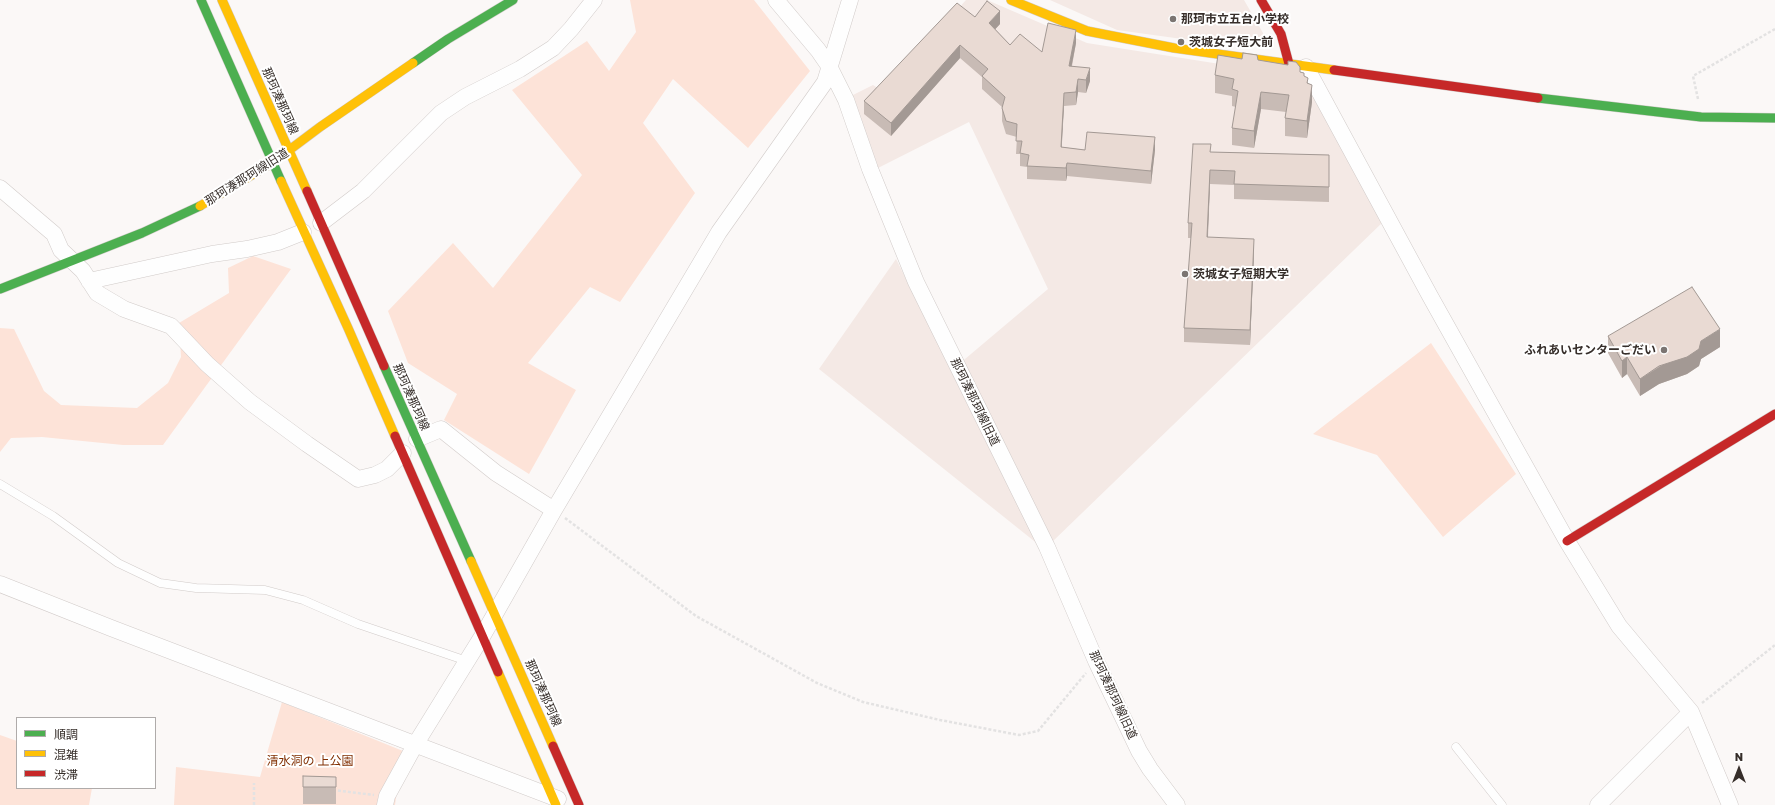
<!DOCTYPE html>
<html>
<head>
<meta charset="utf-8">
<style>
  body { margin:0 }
  #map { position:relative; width:1775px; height:805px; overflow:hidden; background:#fbf8f7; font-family:"Golos Text","Noto Sans JP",sans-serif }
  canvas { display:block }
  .legend { position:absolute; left:16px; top:717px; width:140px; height:72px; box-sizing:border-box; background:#fff; border:1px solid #afabaa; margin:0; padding:5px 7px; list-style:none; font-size:12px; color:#362e2a }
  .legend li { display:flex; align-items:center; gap:8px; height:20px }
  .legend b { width:20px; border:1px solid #afabaa }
  .north { position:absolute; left:1719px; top:749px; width:40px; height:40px; -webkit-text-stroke:3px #fff; paint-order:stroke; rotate:0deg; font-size:11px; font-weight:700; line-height:16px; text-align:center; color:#362e2a }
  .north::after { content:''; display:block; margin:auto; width:14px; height:18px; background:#362e2a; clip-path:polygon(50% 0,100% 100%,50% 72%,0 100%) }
</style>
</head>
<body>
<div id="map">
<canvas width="1775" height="805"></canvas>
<ul class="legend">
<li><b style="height:5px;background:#4caf50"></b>順調</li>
<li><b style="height:5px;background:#ffc107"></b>混雑</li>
<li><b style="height:5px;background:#c62828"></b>渋滞</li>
</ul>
<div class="north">N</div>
</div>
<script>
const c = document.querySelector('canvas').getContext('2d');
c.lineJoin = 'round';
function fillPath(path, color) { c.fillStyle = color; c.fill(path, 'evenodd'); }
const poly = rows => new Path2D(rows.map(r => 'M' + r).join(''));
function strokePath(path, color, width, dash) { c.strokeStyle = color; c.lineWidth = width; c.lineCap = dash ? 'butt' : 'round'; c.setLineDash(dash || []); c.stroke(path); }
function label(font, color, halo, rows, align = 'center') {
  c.font = font + ' "Golos Text","Noto Sans JP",sans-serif'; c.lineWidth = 4; c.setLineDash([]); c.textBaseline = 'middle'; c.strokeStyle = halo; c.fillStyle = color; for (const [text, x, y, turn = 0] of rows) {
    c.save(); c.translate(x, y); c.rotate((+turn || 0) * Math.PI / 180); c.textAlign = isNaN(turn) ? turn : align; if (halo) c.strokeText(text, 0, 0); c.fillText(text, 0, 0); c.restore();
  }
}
fillPath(poly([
  [966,0,987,0,1087,43,1302,77,1384,221,1051,543,1039,545,819,369,896,259,952,370,1048,289,969,122,878,168,851,96,873,85,883,91],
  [1050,0,1244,0,1263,33,1264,42,1255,46,1175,38,1117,30]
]), '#f4e9e5');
fillPath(poly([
  [630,0,754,0,810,71,748,148,673,79,643,123,695,193,620,302,590,287,528,363,576,390,529,474,444,420,457,394,408,363,388,311,453,243,493,288,582,175,512,90,587,41,609,71,636,32],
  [253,256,291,269,163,445,123,445,42,437,11,438,0,452,0,328,14,329,44,391,61,405,137,408,168,383,181,357,179,323,229,293,228,268],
  [1431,343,1516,474,1443,537,1377,455,1313,434],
  [282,702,403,751,395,805,174,805,176,767,260,777],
  [0,735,17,741,17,788,92,788,89,805,0,805]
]), '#fde3d8');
const lane = poly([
  [0,484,53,516,118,563,160,583,196,588,265,590,303,600,358,624,467,661],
  [1456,747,1502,805]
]);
const street = poly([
  [776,0,818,50,829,66,846,100,870,169,916,282,1047,547,1096,661,1139,751,1150,769,1177,805],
  [1306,67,1430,296,1567,541,1619,626,1691,712,1730,805],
  [0,188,54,234,61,250,83,271,97,293,124,309,171,326,207,364,250,402,307,444,358,479,375,475,387,469,403,453],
  [321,223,363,191,441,113,465,97,520,69,553,48,571,29,594,0],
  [89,281,212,254,247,249,278,242,303,232],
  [417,439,441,429,496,473,554,510],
  [0,584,111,628,558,799],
  [385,805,387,796,415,745,483,635,554,510,719,232,825,82,850,0],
  [1598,805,1691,712]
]);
const fast = poly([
  [201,0,281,181],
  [413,63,448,39,513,0],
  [1538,98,1701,117,1775,118],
  [0,289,142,233,200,206],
  [384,366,471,561]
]);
const slow = poly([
  [222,0,307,191],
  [1011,0,1087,31,1174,48,1334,70],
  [281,181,348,328,395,436],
  [200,206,272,163,320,127,413,63],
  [471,561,553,746],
  [498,672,556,805]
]);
const jam = poly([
  [1261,0,1281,34,1289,64],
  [1334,70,1538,98],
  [307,191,384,366],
  [395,436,498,672],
  [1567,541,1775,414],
  [553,746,579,805]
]);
strokePath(lane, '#d1cbc9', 9);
strokePath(street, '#d1cbc9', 17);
strokePath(fast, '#d1cbc9', 10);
strokePath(slow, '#d1cbc9', 10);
strokePath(jam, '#d1cbc9', 10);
strokePath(poly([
  [1698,99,1693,76,1775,29],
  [565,518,696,616,817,683,863,702,940,720,1019,735,1038,731,1086,673],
  [1702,703,1775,645],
  [333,790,374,795],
  [254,805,254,783]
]), '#e3e2e2', 2.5, [3, 2]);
strokePath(lane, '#fefefe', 8);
strokePath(street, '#fefefe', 16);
strokePath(fast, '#4caf50', 9);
strokePath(slow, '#ffc107', 9);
strokePath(jam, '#c62828', 9);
fillPath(poly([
  [975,17,1000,24,995,29,1010,45,1042,52,1076,43,1072,66,1090,81,1086,93,1078,92,1076,105,1064,106,1061,147,1085,150,1155,150,1151,184,1067,176,1066,181,1027,179,1027,167,1020,166,1020,154,1016,154,1017,137,1006,134,1002,121,1002,107,982,89,982,77,960,58,891,136,864,114,864,101],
  [1242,59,1258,60,1300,72,1304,76,1308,83,1312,102,1307,138,1285,136,1285,118,1286,112,1261,109,1254,148,1232,145,1232,128,1236,107,1232,106,1232,96,1215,93,1215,75],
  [1211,152,1329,155,1329,202,1234,199,1234,185,1210,184,1208,237,1254,253,1250,345,1184,342,1184,328,1191,238,1188,238,1188,223],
  [1608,336,1720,347,1701,359,1699,366,1687,374,1659,384,1640,396,1627,374,1622,378,1608,353],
  [303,776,336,777,336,804,303,804]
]), '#c8bbb5');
fillPath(poly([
  [1000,11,1000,24,989,36,989,23],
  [1076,30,1076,43,1069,79,1069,66],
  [960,45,960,58,891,136,891,123],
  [1090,68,1090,81,1086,93,1086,80],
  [1078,79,1078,92,1076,105,1076,92],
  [1312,85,1312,102,1307,138,1307,121],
  [1261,92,1261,109,1254,148,1254,131],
  [1064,93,1064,106,1061,160,1061,147],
  [1155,137,1155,150,1151,184,1151,171],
  [1067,163,1067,176,1066,181,1066,168],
  [1210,170,1210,184,1207,252,1207,237],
  [1254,239,1254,253,1250,345,1250,330],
  [1720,329,1720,347,1701,359,1699,366,1687,374,1659,384,1640,396,1640,379],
  [1627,357,1627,374,1622,378,1622,361]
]), '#a39994');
const building = poly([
  [987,1,1000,11,989,23,1010,45,1020,34,1042,52,1048,23,1076,30,1069,66,1090,68,1086,80,1078,79,1076,92,1064,93,1061,147,1085,150,1087,132,1155,137,1151,171,1067,163,1066,168,1027,166,1029,155,1020,153,1022,141,1016,141,1017,124,1006,121,1002,108,1005,97,982,76,988,69,960,45,891,123,864,101,957,3,975,17,987,1],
  [1243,53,1257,55,1258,60,1288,65,1288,61,1296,62,1300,67,1300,72,1304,73,1304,76,1308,78,1307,83,1312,85,1307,121,1285,118,1289,95,1261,92,1254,131,1232,128,1238,91,1232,89,1234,79,1215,75,1218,55,1242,59,1243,53],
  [1193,144,1211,144,1210,152,1329,155,1329,187,1234,184,1235,171,1210,170,1207,237,1254,239,1250,330,1184,328,1192,223,1188,223,1193,144],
  [1692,287,1720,329,1701,341,1699,349,1687,357,1659,366,1640,379,1627,357,1622,361,1608,336,1692,287],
  [303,776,336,777,336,787,303,787,303,776]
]);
fillPath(building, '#e9dad3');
strokePath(building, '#a39994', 1);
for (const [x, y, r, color] of [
  [1173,19,4,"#7b7572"],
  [1181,42,4,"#7b7572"],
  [1185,274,4,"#7b7572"],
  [1664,350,4,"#7b7572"]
]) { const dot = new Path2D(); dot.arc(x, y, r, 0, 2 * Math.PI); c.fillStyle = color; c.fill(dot); strokePath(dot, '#fff', 1.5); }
label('bold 12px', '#362e2a', '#fff', [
  ["那珂市立五台小学校",1181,19],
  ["茨城女子短大前",1189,42],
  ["茨城女子短期大学",1193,274],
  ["ふれあいセンターごだい",1656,350,"right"]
], 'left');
label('12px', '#362e2a', '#fff', [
  ["那珂湊那珂線",280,101,66],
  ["那珂湊那珂線旧道",247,177,-32],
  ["那珂湊那珂線",411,397,66],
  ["那珂湊那珂線旧道",975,402,64],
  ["那珂湊那珂線",543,693,66],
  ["那珂湊那珂線旧道",1113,695,65]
]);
label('12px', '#802e00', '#fff', [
  ["清水洞の 上公園",310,761]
]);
</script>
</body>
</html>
